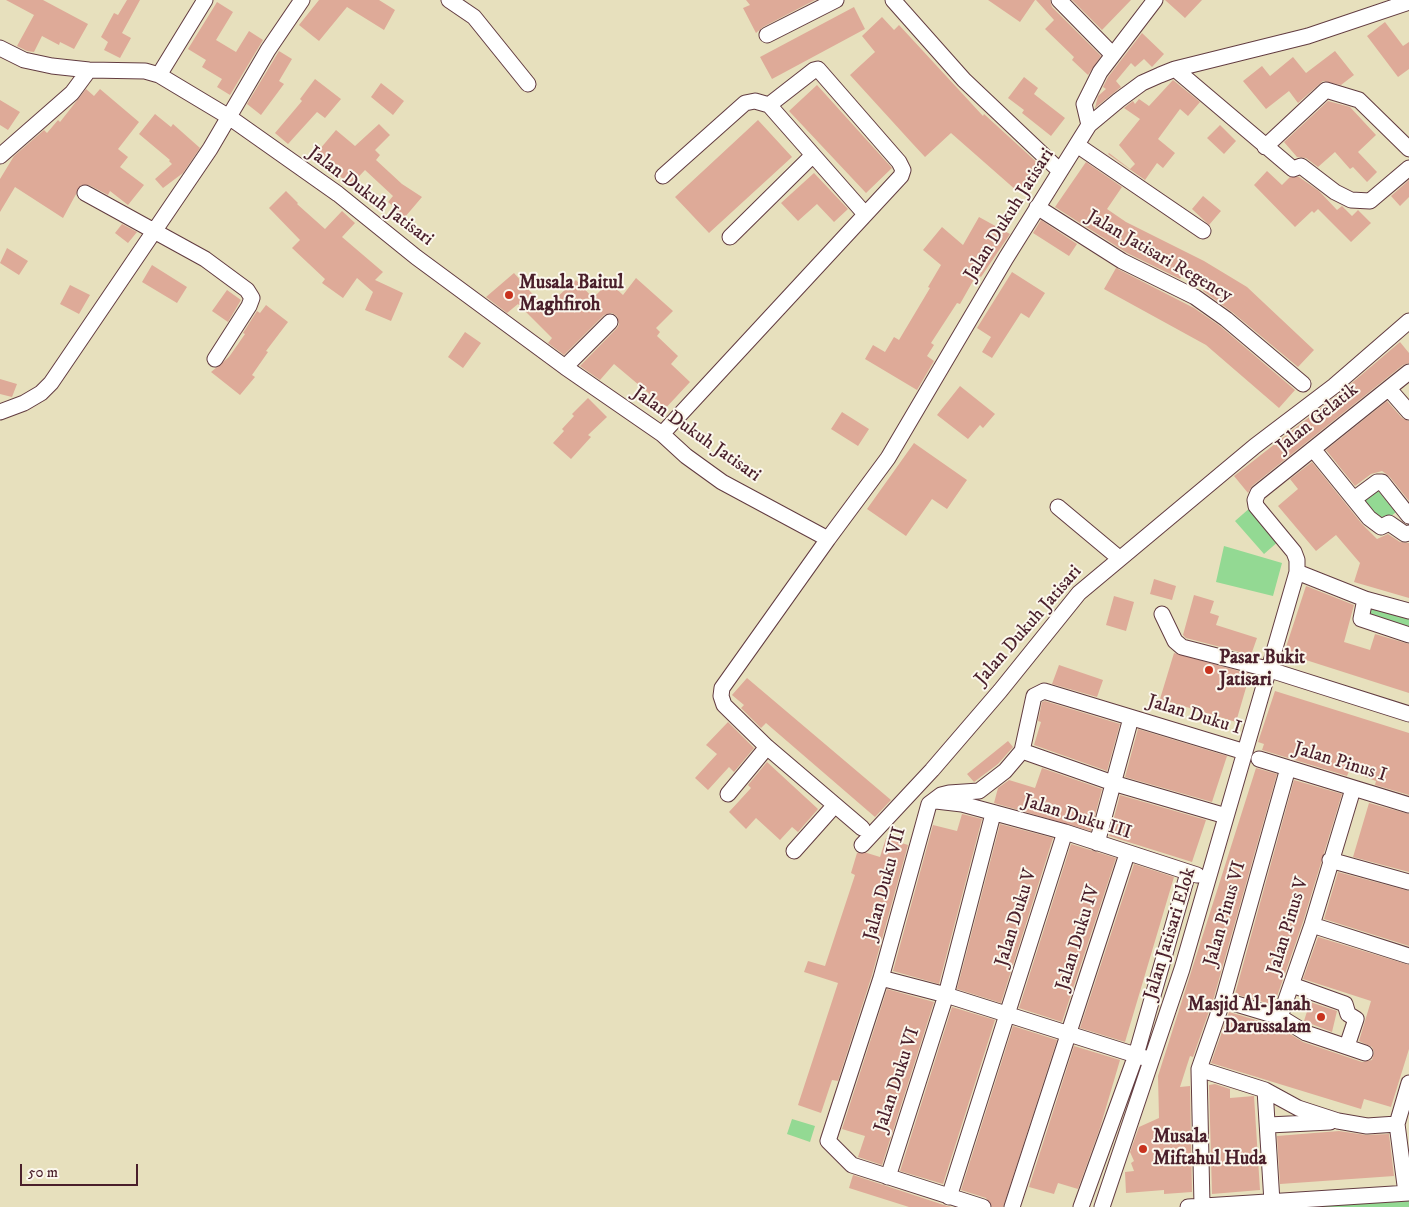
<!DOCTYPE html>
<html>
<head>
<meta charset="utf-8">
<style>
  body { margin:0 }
  #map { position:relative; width:1409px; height:1207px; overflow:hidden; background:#e7e0bd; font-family:"IM FELL DW Pica",serif }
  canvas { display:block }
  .scale { position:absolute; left:20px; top:1164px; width:118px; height:22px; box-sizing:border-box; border:2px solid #4a1f2b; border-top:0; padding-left:6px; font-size:15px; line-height:18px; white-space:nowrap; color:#4a1f2b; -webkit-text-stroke:4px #fbf7ec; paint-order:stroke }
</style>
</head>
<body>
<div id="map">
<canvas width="1409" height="1207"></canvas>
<div class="scale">50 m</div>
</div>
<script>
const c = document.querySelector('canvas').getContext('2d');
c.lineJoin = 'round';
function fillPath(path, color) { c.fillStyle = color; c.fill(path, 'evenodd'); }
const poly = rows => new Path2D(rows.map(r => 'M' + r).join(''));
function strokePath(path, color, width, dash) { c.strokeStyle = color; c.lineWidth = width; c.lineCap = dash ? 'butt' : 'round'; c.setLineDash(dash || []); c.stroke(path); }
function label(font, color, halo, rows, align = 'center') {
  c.font = font + ' "IM FELL DW Pica",serif'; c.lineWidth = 4; c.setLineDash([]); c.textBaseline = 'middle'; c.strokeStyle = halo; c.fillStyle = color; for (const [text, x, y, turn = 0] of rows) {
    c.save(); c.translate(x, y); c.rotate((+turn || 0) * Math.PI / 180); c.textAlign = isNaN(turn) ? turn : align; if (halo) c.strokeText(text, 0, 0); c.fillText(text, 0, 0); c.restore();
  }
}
fillPath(poly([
  [1375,487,1396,512,1383,523,1362,498],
  [1251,507,1280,540,1264,554,1235,521],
  [1224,546,1282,563,1273,596,1216,582],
  [1368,603,1409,616,1409,633,1363,618],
  [792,1119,815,1126,810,1142,787,1134],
  [1409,1201,1409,1207,1297,1207]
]), '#93d993');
fillPath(poly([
  [6,0,43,0,88,24,74,49,60,42,59,45,42,36,34,52,27,51,17,46,34,15],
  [127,0,140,0,122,33,131,38,120,58,104,50,108,42,101,37,114,13,118,15],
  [319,0,379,0,395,10,384,30,347,7,319,41,299,25],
  [746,0,815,0,763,27,756,33,743,8,750,5],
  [988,0,1035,0,1020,22],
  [1036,0,1050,0,1052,7,1101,56,1088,75,1072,60,1074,57,1045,29,1054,20],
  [1072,0,1131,0,1102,30],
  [1165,0,1202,0,1185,18],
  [217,2,233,12,216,40,236,52,249,31,263,40,230,95,217,87,222,79,202,67,206,60,188,49],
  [854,7,865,29,772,79,760,57],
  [882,17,894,30,899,25,983,116,984,114,1043,168,1033,180,1030,176,1017,191,951,133,925,157,912,143,850,75,875,52,862,36],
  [1385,22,1403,46,1409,42,1409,69,1398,77,1367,36],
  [1142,33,1164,54,1152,67,1144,59,1135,67,1131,63,1116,81,1121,87,1095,108,1098,96,1106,89,1103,87,1108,77],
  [279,51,292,59,279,81,284,84,261,115,247,104],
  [1335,51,1354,75,1341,85,1323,81,1298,103,1289,91,1266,109,1243,81,1262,66,1270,76,1293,57,1306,73],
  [1024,77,1038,88,1034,94,1065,118,1051,136,1022,113,1024,110,1008,98],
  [315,79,341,99,325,118,317,112,288,144,275,133,302,101,300,99],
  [1173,80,1200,102,1188,116,1180,109,1158,139,1175,153,1163,168,1157,163,1145,180,1108,154,1109,153,1130,169,1135,164,1119,145,1140,119,1124,108,1133,101,1135,104,1139,99,1149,106],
  [381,83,404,101,393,115,371,97],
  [817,85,892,168,866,193,789,111],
  [86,89,94,96,100,89,139,122,118,149,128,157,120,167,144,185,128,205,110,191,108,195,89,185,81,185,63,218,15,187,0,212,0,179,14,156,44,130,47,133,58,120,60,122],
  [0,100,20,112,8,130,0,125],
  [1328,101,1350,107,1376,135,1358,152,1377,172,1367,182,1353,167,1350,169,1335,152,1318,167,1306,158,1297,157,1284,142],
  [155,114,171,127,173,124,200,148,183,173,163,188,155,179,172,164,169,161,170,160,139,134],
  [758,120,792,157,709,233,675,197],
  [379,124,390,135,375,150,380,155,376,160,402,184,422,197,405,217,388,202,393,196,365,170,350,186,335,171,333,174,314,156,336,130,355,146],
  [1220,125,1236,141,1224,154,1207,138],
  [1086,162,1122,187,1107,209,1126,222,1204,261,1247,287,1314,350,1298,367,1232,312,1203,291,1210,280,1186,268,1180,279,1127,253,1055,207],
  [1267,171,1282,185,1290,177,1299,177,1319,191,1337,210,1342,206,1352,216,1358,210,1371,223,1351,242,1318,209,1314,213,1312,211,1295,227,1254,185],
  [814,173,848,209,834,222,817,204,798,221,781,203],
  [1409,180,1409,197,1400,206,1391,196],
  [286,191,298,203,297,204,325,229,342,211,355,223,342,237,383,272,375,280,403,293,391,321,365,310,373,292,357,278,343,298,322,283,325,279,292,248,300,240,269,208],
  [1203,196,1221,211,1209,225,1192,209],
  [979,217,1010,234,981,277,977,274,960,304,957,303,931,343,934,345,927,356,934,361,917,390,865,359,873,345,885,352,894,337,899,340,930,288,928,287,941,265,923,250,942,227,963,245],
  [1041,220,1077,244,1069,256,1033,233],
  [122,224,137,232,128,243,115,233],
  [7,248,28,261,19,275,0,263],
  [152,265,187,287,177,303,142,282],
  [1116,268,1194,308,1220,326,1295,390,1279,408,1206,345,1104,289],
  [1012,272,1045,293,1029,318,1021,313,992,358,982,352,991,337,977,328],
  [514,273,545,308,576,280,593,298,609,282,623,295,636,278,673,311,656,328,660,332,657,336,678,356,671,364,690,382,662,412,649,399,652,396,614,364,600,380,580,366,617,328,619,324,617,316,612,313,604,315,564,355,548,343,552,338,518,304,507,313,486,297],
  [70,285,90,295,79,314,60,304],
  [227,290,241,300,228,322,212,311],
  [266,305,288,322,266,351,268,352,252,375,255,377,240,395,211,372,229,357,245,334,243,333,257,311,260,313],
  [465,332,481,343,463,368,448,357],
  [1400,342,1409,353,1409,363,1403,365,1252,486,1248,493,1234,476,1340,393],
  [0,379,17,384,12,397,0,394],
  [960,386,995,414,983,428,980,425,968,439,937,415],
  [588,398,607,417,588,435,591,437,571,459,553,443,564,431,562,429,574,416,572,414],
  [1387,401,1402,418,1409,421,1409,501,1389,476,1382,471,1371,474,1355,486,1326,450],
  [842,412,869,429,858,446,831,429],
  [914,443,967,480,947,509,932,499,906,536,867,509],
  [1312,462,1362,524,1377,539,1388,534,1400,542,1409,543,1409,598,1354,582,1360,563,1336,535,1316,551,1278,506,1298,489,1290,479],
  [1154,579,1176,586,1172,600,1150,594],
  [1306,586,1354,605,1344,642,1370,650,1375,634,1409,644,1409,693,1284,653],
  [1194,595,1214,601,1210,613,1219,616,1216,625,1257,638,1251,655,1186,638,1183,635],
  [1114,596,1134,602,1126,631,1106,625],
  [1174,653,1250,674,1236,722,1160,699],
  [1059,665,1103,680,1097,697,1052,684],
  [747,678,891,800,875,817,766,723,761,728,741,708,744,705,732,695],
  [1275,691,1409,733,1409,795,1375,785,1376,781,1349,771,1347,776,1262,750,1264,744,1258,742],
  [1045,701,1120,724,1107,771,1034,745,1041,722,1038,721,1042,702],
  [728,722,754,748,734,772,729,767,708,790,695,778,717,754,706,745],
  [1138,729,1227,756,1212,802,1125,777],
  [1008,741,1013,747,998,764,974,782,967,774],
  [767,762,818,809,798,832,792,827,780,840,756,818,746,829,729,812,751,788,748,785],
  [1042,768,1102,789,1091,831,994,803,998,788,1009,780,1035,788],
  [1256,768,1277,774,1214,997,1193,1057,1190,1056,1180,1087,1190,1086,1192,1192,1164,1194,1164,1190,1126,1193,1125,1172,1134,1171,1131,1163,1134,1161,1130,1152,1139,1127,1159,1118,1158,1076],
  [1294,780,1342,794,1303,922,1274,1005,1235,994],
  [1120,795,1206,820,1192,862,1109,836],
  [1369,803,1409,814,1409,872,1353,857],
  [962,814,982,819,939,984,893,971,933,825,957,831],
  [1000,824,1053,838,1001,1003,957,989],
  [886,838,908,845,872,975,838,1081,832,1080,821,1113,798,1105,838,983,804,972,808,961,825,966,855,875,851,873,857,853,867,853,880,857],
  [1071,844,1116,858,1062,1022,1019,1008],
  [1134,864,1174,877,1125,1042,1080,1028],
  [1338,872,1409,891,1409,946,1324,919],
  [1318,937,1409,965,1409,1049,1391,1107,1364,1099,1361,1109,1211,1063,1229,1012,1273,1025,1272,1027,1285,1031,1303,1042,1362,1062,1372,1060,1374,1052,1372,1047,1359,1041,1371,1001,1303,979],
  [887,989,934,1002,882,1165,858,1157,865,1136,842,1129],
  [1310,1002,1337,1011,1332,1032,1304,1021],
  [952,1007,995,1020,943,1184,900,1171],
  [1013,1026,1057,1040,1003,1207,992,1207,986,1198,961,1190],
  [1074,1046,1120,1060,1100,1128,1078,1189,1058,1183,1054,1194,1029,1187],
  [1215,1084,1230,1089,1230,1098,1254,1096,1260,1190,1212,1194,1209,1085],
  [1339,1131,1366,1135,1389,1134,1394,1176,1280,1184,1277,1136],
  [853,1175,947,1206,952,1207,909,1207,849,1188]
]), '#deaa98');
const minor = poly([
  [449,0,474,17,528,84],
  [893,0,964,80,1060,171],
  [1059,0,1112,54],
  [767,35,836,0],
  [0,48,24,60,52,66,89,70,145,71,159,75,229,117,338,194,416,257,565,367,662,434,686,456,722,482,828,539,888,458,1006,258,1089,125,1119,100,1142,83,1160,75,1175,69,1308,36,1409,2],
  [1175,69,1293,169,1301,166,1335,192,1351,200,1370,201,1409,168],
  [159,75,205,0],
  [1089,125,1084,104,1100,72,1155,0],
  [1077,145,1203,231],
  [1265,147,1326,90,1359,100,1409,149],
  [0,156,72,93,89,70],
  [663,176,745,103,755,101,769,105,865,214],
  [85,193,205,259,247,290,252,298,249,306,215,359],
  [1037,207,1122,261,1195,297,1226,319,1303,384],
  [730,237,813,155],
  [565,367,610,322],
  [1389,389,1409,412],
  [0,412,24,403,41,393,51,383,210,149,268,50,302,0],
  [662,434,901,176,903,170,899,162,818,69,814,70,769,105],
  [1313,449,1369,518,1381,527,1389,523,1405,534,1409,533],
  [1354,499,1377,482,1382,482,1409,516],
  [1058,507,1119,558],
  [828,539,722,688,721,696,724,705,767,747,862,828],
  [1297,572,1365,599,1409,611],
  [1365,599,1361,619,1409,635],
  [1162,614,1175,641,1182,647,1267,669,1409,714],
  [1022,751,1113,783,1226,816],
  [1259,759,1409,805],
  [728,794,767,747],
  [936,801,962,804,1065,832,1197,875],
  [1097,843,1131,718],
  [862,845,932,770,1000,691,1079,593,1255,446,1334,386,1409,321],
  [794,851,835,805],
  [1330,860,1409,882],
  [1312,925,1409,956],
  [881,978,946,995,1145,1058],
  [1292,985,1345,1004,1348,1014,1356,1019,1347,1046],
  [1223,1000,1280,1017,1312,925,1353,789],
  [1280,1017,1306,1033,1365,1053],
  [1199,1069,1265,1090,1298,1108,1338,1121,1367,1126,1397,1124],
  [1265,1090,1272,1202],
  [1269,1125,1330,1122],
  [888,1177,946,995,993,814],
  [1406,1193,1397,1124,1409,1083],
  [949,1197,1065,832],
  [1202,1205,1199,1069,1223,1000,1288,768],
  [983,1207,852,1165,828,1141,881,978,929,804,941,795,949,793,979,791,1005,771,1022,751,1034,696,1044,691,1245,752],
  [1012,1207,1127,854],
  [1081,1207,1136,1055,1188,873],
  [1102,1207,1182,969,1297,572,1297,560,1294,552,1256,506,1255,500,1258,493,1409,372],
  [1188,1207,1409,1193]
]);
strokePath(minor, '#623c41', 17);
strokePath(minor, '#fff', 15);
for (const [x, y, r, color] of [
  [509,295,5,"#c8321e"],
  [1209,670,5,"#c8321e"],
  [1321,1017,5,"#c8321e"],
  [1143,1149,5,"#c8321e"]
]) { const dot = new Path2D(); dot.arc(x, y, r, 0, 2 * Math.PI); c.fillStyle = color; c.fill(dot); strokePath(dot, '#fbf7ec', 2); }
label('19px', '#4a1f2b', '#fbf7ec', [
  ["Jalan Dukuh Jatisari",370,197,37],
  ["Jalan Dukuh Jatisari",1010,215,-58],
  ["Jalan Jatisari Regency",1159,257,30],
  ["Jalan Gelatik",1318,419,-39],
  ["Jalan Dukuh Jatisari",696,435,35],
  ["Jalan Dukuh Jatisari",1029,626,-49],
  ["Jalan Duku I",1194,716,17],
  ["Jalan Pinus I",1340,763,17],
  ["Jalan Duku III",1077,818,17],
  ["Jalan Duku VII",886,884,-75],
  ["Jalan Pinus VI",1226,914,-74],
  ["Jalan Duku V",1017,918,-73],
  ["Jalan Pinus V",1289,926,-73],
  ["Jalan Jatisari Elok",1171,934,-73],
  ["Jalan Duku IV",1079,938,-73],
  ["Jalan Duku VI",898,1080,-72]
]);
label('bold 19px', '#4a1f2b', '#fbf7ec', [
  ["Musala Baitul",519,284],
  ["Maghfiroh",519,306],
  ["Pasar Bukit",1219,659],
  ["Jatisari",1219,681],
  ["Masjid Al-Janah",1311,1006,"right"],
  ["Darussalam",1311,1028,"right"],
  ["Musala",1153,1138],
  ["Miftahul Huda",1153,1160]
], 'left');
</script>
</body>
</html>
